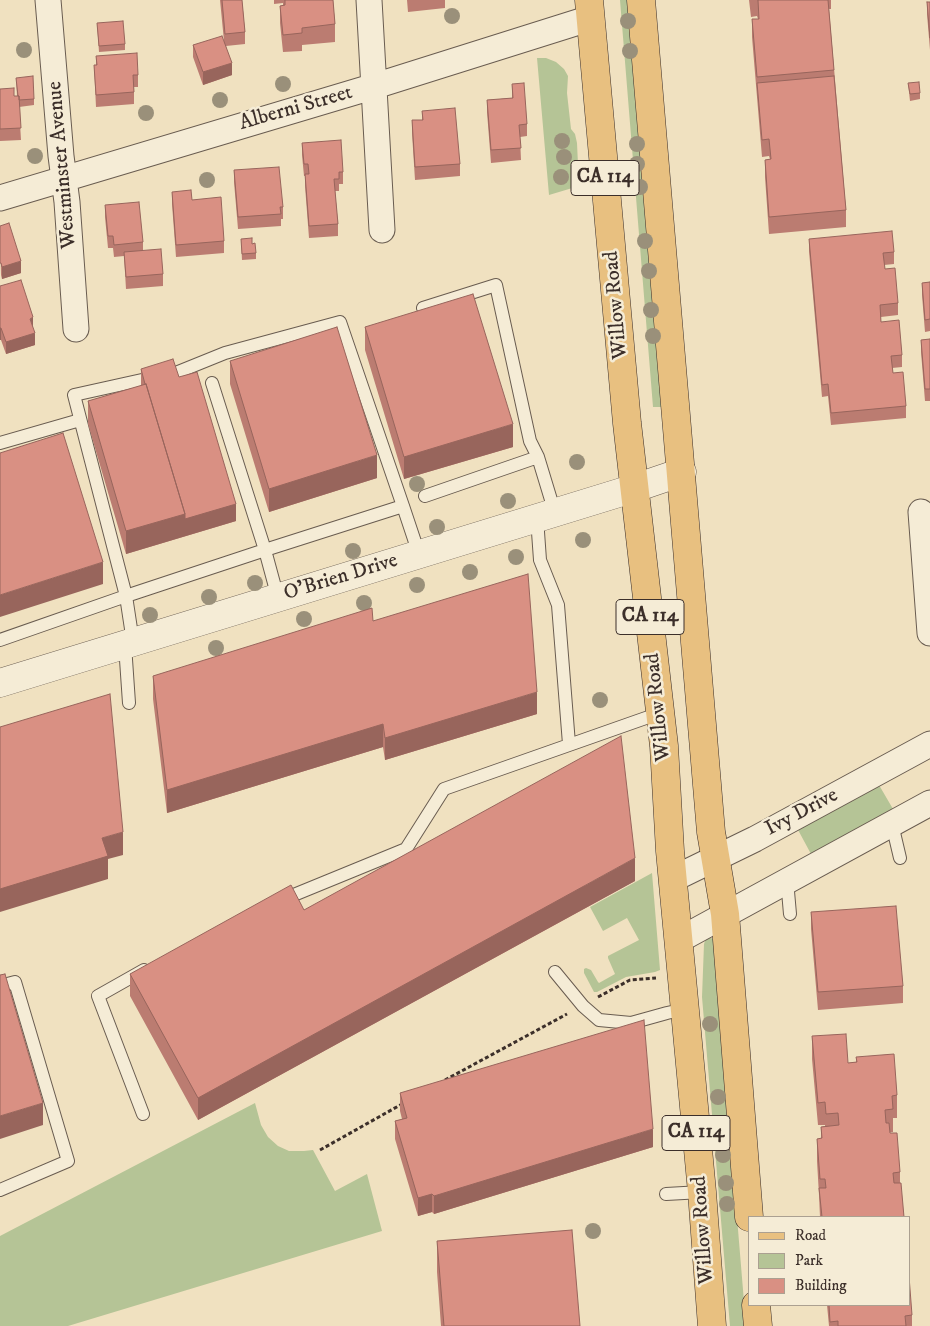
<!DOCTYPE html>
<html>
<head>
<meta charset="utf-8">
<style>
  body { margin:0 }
  #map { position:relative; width:930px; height:1326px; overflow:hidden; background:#f0e1c0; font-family:"IM FELL DW Pica",serif }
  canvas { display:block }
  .legend { position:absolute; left:748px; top:1216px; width:162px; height:90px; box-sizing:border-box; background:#f5ecd6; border:1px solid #aba091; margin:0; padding:6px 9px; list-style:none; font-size:15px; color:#3c2f2a }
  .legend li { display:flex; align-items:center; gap:10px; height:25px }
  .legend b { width:25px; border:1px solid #aba091 }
</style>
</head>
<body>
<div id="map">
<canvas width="930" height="1326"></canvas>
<ul class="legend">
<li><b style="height:6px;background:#e8c080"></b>Road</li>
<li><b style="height:14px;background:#b5c496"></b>Park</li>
<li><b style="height:14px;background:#d99083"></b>Building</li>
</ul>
</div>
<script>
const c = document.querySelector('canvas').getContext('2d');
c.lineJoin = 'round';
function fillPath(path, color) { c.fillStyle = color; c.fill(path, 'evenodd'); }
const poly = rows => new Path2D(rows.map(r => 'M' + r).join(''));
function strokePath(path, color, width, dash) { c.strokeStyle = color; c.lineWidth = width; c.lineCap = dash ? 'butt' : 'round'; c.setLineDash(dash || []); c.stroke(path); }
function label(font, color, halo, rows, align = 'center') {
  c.font = font + ' "IM FELL DW Pica",serif'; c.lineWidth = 5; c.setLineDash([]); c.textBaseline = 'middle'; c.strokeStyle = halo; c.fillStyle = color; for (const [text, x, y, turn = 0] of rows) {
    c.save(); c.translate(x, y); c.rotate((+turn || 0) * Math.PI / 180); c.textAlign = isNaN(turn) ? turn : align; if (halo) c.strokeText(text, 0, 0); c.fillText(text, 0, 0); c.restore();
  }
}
fillPath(poly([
  [620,0,631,0,668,407,653,407],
  [537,58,546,58,556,62,564,69,568,76,567,93,571,129,575,134,577,143,579,186,549,195],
  [879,785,893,809,811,854,797,828],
  [652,873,660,970,655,972,626,977,597,992,594,992,584,973,584,969,586,968,591,970,598,982,599,983,615,974,608,958,608,956,639,940,627,918,603,931,590,907],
  [710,937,714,940,746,1326,730,1326,702,997,704,944,705,941],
  [255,1103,261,1125,268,1137,278,1146,289,1151,304,1151,313,1150,335,1191,367,1174,382,1231,68,1326,0,1326,0,1236]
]), '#b5c496');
const service = poly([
  [423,308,496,285,530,441,538,457],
  [212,383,265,550,403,506,419,554],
  [0,443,80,420],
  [425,496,538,457,555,513],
  [537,518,540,560,558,605,569,744],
  [278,598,265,550,126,596,74,395,178,372,225,353,340,322,403,506],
  [0,640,126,596,133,642],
  [125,645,129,703],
  [892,824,900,858],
  [787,880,790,914],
  [279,901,406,849,444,789,660,713],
  [555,972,583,1006,599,1020,631,1023,667,1013,685,1009],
  [0,986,15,982,68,1161,0,1190],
  [143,1114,98,996,144,970],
  [666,1194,702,1192]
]);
const minor = poly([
  [48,0,61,156,67,202,76,329],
  [369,0,382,230],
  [0,198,375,86,591,18],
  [921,512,930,633],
  [673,879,755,839,930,744],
  [679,940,930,803]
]);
const tertiary = poly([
  [0,683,635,488,682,472]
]);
const primary = poly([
  [589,0,627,423,664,746,670,851,702,1192,712,1326],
  [641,0,711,832,725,914,749,1217],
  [756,1305,758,1326]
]);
strokePath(service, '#695c50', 14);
strokePath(minor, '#695c50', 27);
strokePath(tertiary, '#695c50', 29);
strokePath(primary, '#3c2f2a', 29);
strokePath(poly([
  [598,997,630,980,656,978],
  [445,1080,567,1014],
  [320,1150,402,1104]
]), '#3c2f2a', 3, [4, 2.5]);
strokePath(service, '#f5ecd6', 12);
strokePath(minor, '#f5ecd6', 25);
strokePath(tertiary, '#f5ecd6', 28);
strokePath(primary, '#e8c080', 28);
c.fillStyle = '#9a907a';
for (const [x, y] of [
  [452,16],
  [628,21],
  [24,50],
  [630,51],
  [283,84],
  [220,100],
  [146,113],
  [562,141],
  [637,144],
  [35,156],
  [564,157],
  [637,164],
  [561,177],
  [207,180],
  [640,187],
  [645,241],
  [649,271],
  [651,310],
  [653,336],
  [577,462],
  [417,484],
  [508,501],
  [437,527],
  [583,540],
  [353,551],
  [516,557],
  [470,572],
  [255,583],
  [417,585],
  [209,597],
  [364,603],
  [150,615],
  [304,619],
  [216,648],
  [600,700],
  [710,1024],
  [718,1097],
  [723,1155],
  [726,1183],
  [727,1204],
  [593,1231]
]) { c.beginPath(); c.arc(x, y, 8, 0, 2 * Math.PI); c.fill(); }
fillPath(poly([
  [220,0,242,0,245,32,245,44,226,46,232,75,203,85,193,57,193,45,224,41],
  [274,0,333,0,335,24,335,42,302,45,302,51,283,52,280,23,280,6,283,5,283,3,274,4],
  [407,0,445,0,445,8,408,12],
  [749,0,831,0,831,9,829,9,846,210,846,227,769,234,765,177,765,160,770,159,769,156,762,157,752,37,752,19,758,19,757,16,751,17],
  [927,2,930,2,930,50,927,14],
  [97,23,125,44,125,50,99,52],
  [96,56,138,75,138,87,134,87,134,104,96,107,94,65,96,65],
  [16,78,34,99,34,105,19,107,21,140,0,141,0,89,14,96,17,96],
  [908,83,920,93,920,99,910,101],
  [512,84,527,124,527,136,520,137,521,160,491,163,487,112,487,100,512,98],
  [422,111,460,164,460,176,415,180,412,133,412,120,422,120],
  [302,143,343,172,343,184,339,184,339,191,335,191,338,224,338,236,309,238,305,186,305,176,304,176,302,155],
  [234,170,283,207,283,219,281,219,281,226,238,229,234,182],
  [172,192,192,200,224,241,224,253,176,257,172,204],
  [105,205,143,242,143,251,163,274,163,286,126,289,124,256,114,257,113,248,108,248,105,217],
  [0,226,21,273,2,279,1,275],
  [241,239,252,244,256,253,256,259,242,260],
  [809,239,894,252,894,264,884,265,885,269,898,303,898,315,881,317,881,322,902,355,902,367,892,368,893,373,906,406,906,418,831,425,828,396,822,397,809,251],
  [930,282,930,331,925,332,922,295,922,283],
  [0,286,33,329,35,345,6,354,1,340],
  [365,327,513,447,404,479,365,350],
  [930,339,930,401,925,401,921,352,921,340],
  [230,361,377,478,269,512,230,384],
  [141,369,179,377,236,521,126,554,88,424,88,401,141,386],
  [373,621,537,714,385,760,383,747,167,813,153,699,153,676],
  [635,881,198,1120,130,996,130,974,304,910],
  [811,912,903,986,903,1003,818,1010,811,929],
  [812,1036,848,1063,856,1062,856,1057,897,1095,897,1118,893,1118,893,1132,890,1132,900,1172,900,1183,904,1217,820,1217,819,1195,817,1161,817,1139,821,1138,821,1127,825,1126,825,1125,818,1125,812,1059],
  [400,1093,653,1147,434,1214,432,1212,418,1216,395,1139,395,1121,402,1119,400,1111],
  [437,1241,580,1326,441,1326,437,1272],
  [827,1305,909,1305,912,1315,912,1326,829,1326]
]), '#bb7c71');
fillPath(poly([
  [232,63,232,75,203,85,203,72],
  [21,261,21,273,2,279,2,267],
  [33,317,33,329,30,319],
  [0,328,1,328,1,340,0,340],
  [35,333,35,345,6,354,6,342],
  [513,424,513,447,404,479,404,457],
  [377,455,377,478,269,512,269,489],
  [236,504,236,521,126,554,126,531,185,514],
  [103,562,103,584,0,617,0,595],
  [537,692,537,714,385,760,385,738],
  [383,724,383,747,167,813,167,790],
  [123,832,123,855,108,859,108,879,0,912,0,889,102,838],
  [635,858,635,881,198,1120,198,1098],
  [43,1103,43,1125,0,1139,0,1116],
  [653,1129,653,1147,434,1214,434,1196],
  [432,1194,432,1212,418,1216,418,1198]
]), '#98655c');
const building = poly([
  [222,0,242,0,245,32,225,34,222,0],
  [285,0,333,0,335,24,302,28,302,33,283,35,280,6,285,5,285,0],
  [758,0,828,0,834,70,757,77,752,19,759,19,758,0],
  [927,2,930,2,930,38,927,2],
  [123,21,125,44,99,46,97,23,123,21],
  [222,36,232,63,203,72,193,45,222,36],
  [137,53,138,75,133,75,134,92,96,95,94,65,97,65,96,56,137,53],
  [33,76,34,99,19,100,19,96,18,96,16,78,33,76],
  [834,76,846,210,769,217,765,160,771,159,769,139,762,140,757,83,834,76],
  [919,82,920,93,910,94,908,83,919,82],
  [524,83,527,124,519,125,521,148,491,150,487,100,513,98,512,84,524,83],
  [14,88,14,96,19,96,21,128,0,129,0,89,14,88],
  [455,108,460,164,415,167,412,120,423,120,422,111,455,108],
  [341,140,343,172,339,172,339,179,334,179,338,224,309,226,305,174,309,174,308,164,304,164,302,143,341,140],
  [279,167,283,207,280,207,281,214,238,217,234,170,279,167],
  [191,190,192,200,221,197,224,241,176,245,172,192,191,190],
  [139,202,143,242,114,245,113,236,108,236,105,205,139,202],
  [9,223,21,261,2,267,1,263,0,263,0,226,9,223],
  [892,231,894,252,883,253,885,269,895,268,898,303,880,305,881,322,899,320,902,355,891,356,893,373,903,372,906,406,831,413,828,384,822,385,809,239,892,231],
  [252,238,252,244,255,243,256,253,242,254,241,239,252,238],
  [161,249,163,274,126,277,124,252,161,249],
  [21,280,33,317,30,319,35,333,6,342,1,328,0,328,0,286,21,280],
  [930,282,930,319,925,320,922,283,930,282],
  [473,294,513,424,404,457,365,327,473,294],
  [337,327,377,455,269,489,230,361,337,327],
  [930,339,930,389,925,389,921,340,930,339],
  [173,359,179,377,197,372,236,504,185,519,185,514,146,384,145,384,141,369,173,359],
  [146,384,185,514,126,531,88,401,146,384],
  [63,433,103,562,0,595,0,453,63,433],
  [528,574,537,692,385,738,383,724,167,790,153,676,372,608,373,621,528,574],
  [110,694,123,832,102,838,108,856,0,889,0,727,110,694],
  [621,736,635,858,198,1098,130,974,291,885,304,910,621,736],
  [896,906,903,986,818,992,811,912,896,906],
  [5,974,43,1103,0,1116,0,975,5,974],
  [644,1020,653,1129,434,1196,432,1194,418,1198,395,1121,407,1118,400,1093,644,1020],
  [846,1034,848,1063,857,1062,856,1057,894,1054,897,1095,892,1096,893,1109,885,1110,886,1123,889,1123,890,1133,897,1133,900,1172,893,1173,894,1183,901,1183,904,1217,822,1217,819,1188,826,1188,825,1179,820,1179,817,1139,822,1138,821,1127,839,1125,838,1113,826,1114,825,1102,818,1103,812,1036,846,1034],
  [572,1230,580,1326,444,1326,437,1241,572,1230],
  [909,1276,912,1315,905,1316,906,1326,838,1326,838,1321,830,1322,829,1305,909,1305,909,1276]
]);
fillPath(building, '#d99083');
strokePath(building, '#98655c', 1);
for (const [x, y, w] of [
  [605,178,68],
  [650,617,68],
  [696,1133,68]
]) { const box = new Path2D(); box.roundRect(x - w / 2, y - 17.5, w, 35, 4); c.fillStyle = '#f5ecd6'; c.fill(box); strokePath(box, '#3c2f2a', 1); }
label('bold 20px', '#3c2f2a', null, [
  ["CA 114",605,178],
  ["CA 114",650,617],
  ["CA 114",696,1133]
]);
label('21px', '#3c2f2a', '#f5ecd6', [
  ["Alberni Street",296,109,-16],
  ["Westminster Avenue",63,165,-95],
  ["Willow Road",617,305,-95],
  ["O'Brien Drive",341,578,-17],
  ["Willow Road",659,707,-96],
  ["Ivy Drive",802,813,-28],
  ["Willow Road",704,1230,-94]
]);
</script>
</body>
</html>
